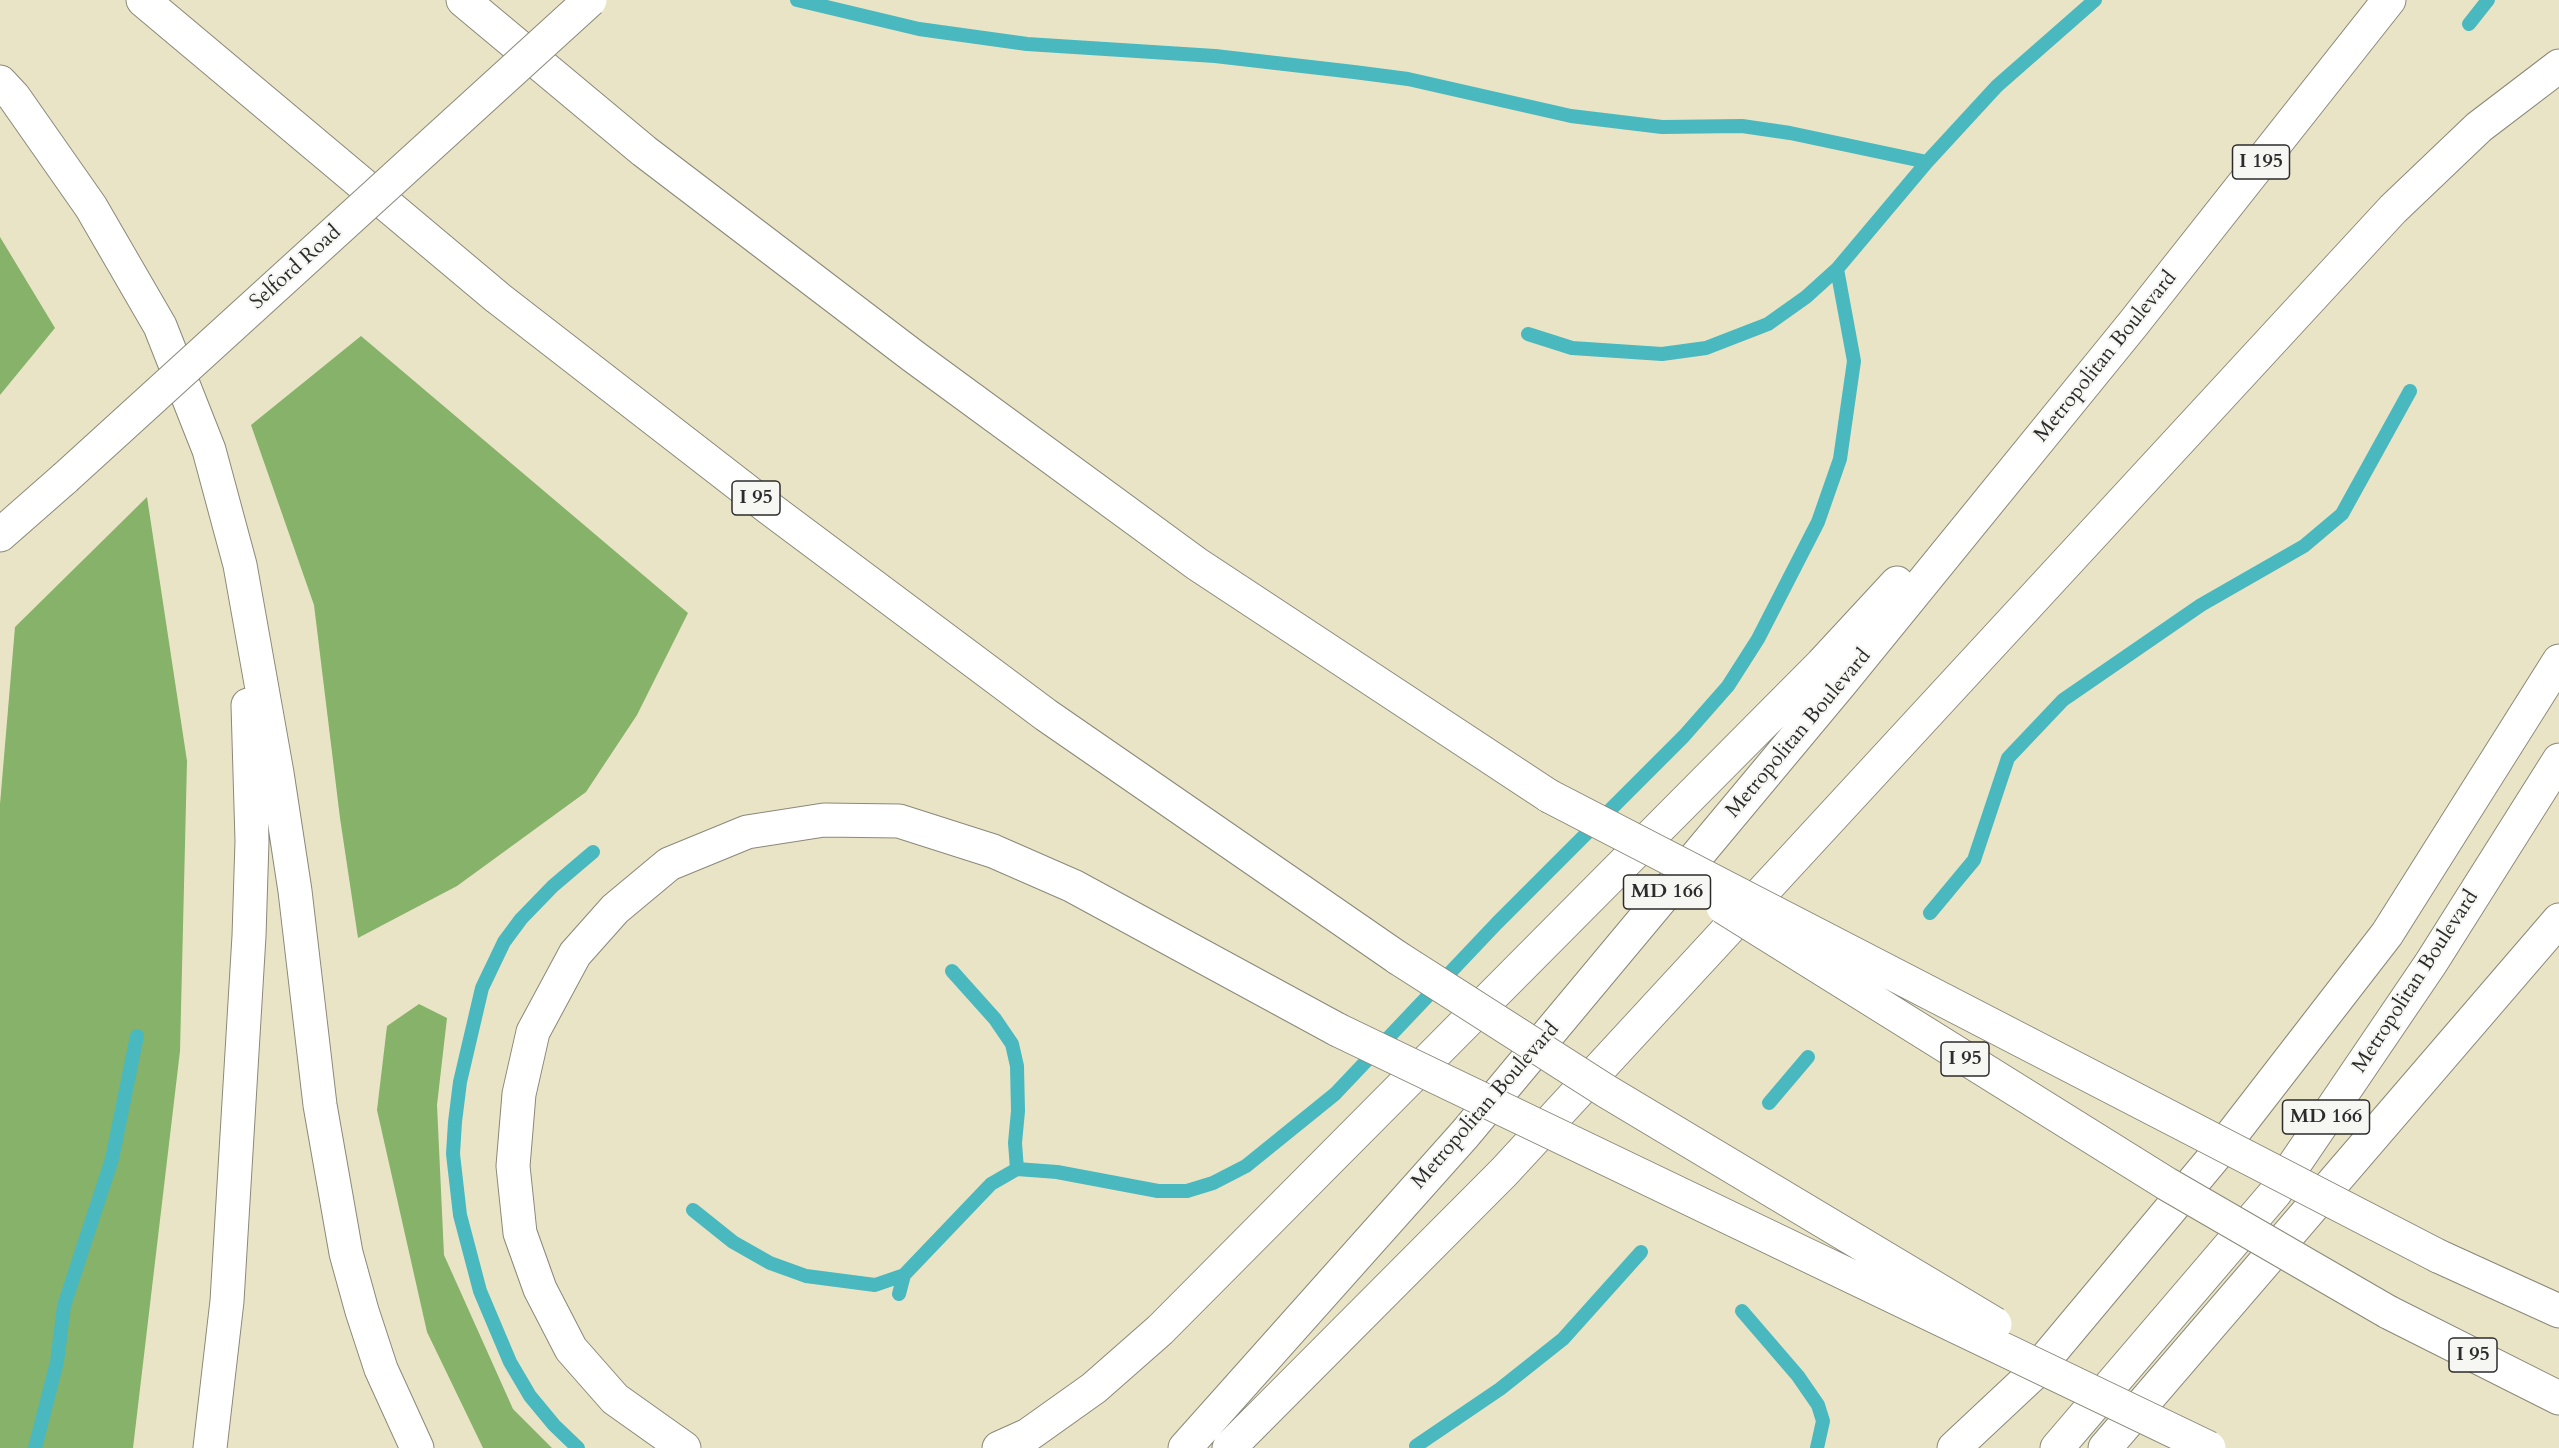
<!DOCTYPE html>
<html>
<head>
<meta charset="utf-8">
<style>
  body { margin:0 }
  canvas { display:block; background:#eae4c7 }
</style>
</head>
<body>
<canvas width="2559" height="1448"></canvas>
<script>
const c = document.querySelector('canvas').getContext('2d');
c.lineJoin = 'round';
function fillPath(path, color) { c.fillStyle = color; c.fill(path, 'evenodd'); }
const poly = rows => new Path2D(rows.map(r => 'M' + r).join(''));
function strokePath(path, color, width, dash) { c.strokeStyle = color; c.lineWidth = width; c.lineCap = dash ? 'butt' : 'round'; c.setLineDash(dash || []); c.stroke(path); }
function label(font, color, halo, rows, align = 'center') {
  c.font = font + ' Cardo,serif'; c.lineWidth = 4.5; c.setLineDash([]); c.textBaseline = 'middle'; c.strokeStyle = halo; c.fillStyle = color; for (const [text, x, y, turn = 0] of rows) {
    c.save(); c.translate(x, y); c.rotate((+turn || 0) * Math.PI / 180); c.textAlign = isNaN(turn) ? turn : align; if (halo) c.strokeText(text, 0, 0); c.fillText(text, 0, 0); c.restore();
  }
}
fillPath(poly([
  [0,237,55,328,0,395],
  [361,336,688,613,637,715,586,792,457,886,358,938,340,818,314,605,251,425],
  [147,497,187,761,180,1051,133,1448,0,1448,0,804,15,627],
  [419,1004,447,1018,437,1105,444,1255,513,1409,552,1448,483,1448,427,1332,377,1110,387,1026]
]), '#86b269');
strokePath(poly([
  [797,0,919,29,1027,44,1215,56,1354,72,1408,79,1571,116,1662,127,1742,126,1790,133,1927,162],
  [2469,24,2488,0],
  [1528,334,1572,348,1662,354,1706,348,1768,324,1806,297,1837,269,1927,162,1997,86,2095,0],
  [1930,913,1974,860,2008,758,2063,700,2201,605,2304,546,2342,514,2410,391],
  [952,971,995,1019,1012,1044,1017,1066,1018,1111,1015,1143,1017,1169],
  [1769,1103,1808,1057],
  [693,1210,733,1242,770,1263,806,1276,875,1285,904,1275,991,1184,1017,1169,1057,1172,1158,1191,1187,1191,1213,1183,1246,1166,1335,1094,1497,923,1684,736,1728,686,1758,639,1818,522,1840,459,1854,361,1837,269],
  [899,1294,904,1275],
  [1742,1311,1798,1376,1818,1405,1823,1421,1817,1448],
  [1416,1446,1500,1389,1563,1339,1641,1252],
  [35,1448,57,1362,64,1306,112,1159,137,1036],
  [578,1448,554,1425,530,1396,510,1362,480,1291,460,1215,453,1154,455,1122,460,1082,482,988,504,942,521,919,553,886,593,852]
]), '#4ab9bf', 14);
const minor = poly([
  [0,535,65,478]
]);
const highway = poly([
  [143,0,498,298,769,508,1046,715,1398,958],
  [463,0,644,151,913,356,1197,564,1549,796],
  [0,82,14,97,91,207,160,326,209,450,240,565,277,773,295,891,320,1105,346,1253,362,1311,381,1369,417,1448],
  [2438,1256,2559,1311],
  [2388,1312,2559,1398],
  [210,1448,227,1301,249,936,252,841,248,705],
  [684,1448,615,1399,571,1349,540,1289,520,1233,513,1166,519,1094,533,1032,575,954,615,909,669,864,747,832,824,820,899,821,993,851,1073,886,1338,1030],
  [999,1448,1028,1435,1094,1388,1160,1330,1822,664,1897,583],
  [1185,1448,1465,1134,1841,683,2133,324,2389,0],
  [1229,1448,1504,1172,2393,209,2479,127,2559,66],
  [1954,1448,2032,1375,2220,1150,2387,934,2559,661],
  [2057,1448,2275,1193,2431,963,2559,760],
  [2105,1448,2559,920]
]);
strokePath(minor, '#8a8879', 35);
strokePath(highway, '#8a8879', 35);
strokePath(minor, '#fff', 33);
strokePath(highway, '#fff', 33);
const minorBridge = poly([
  [65,478,590,0]
]);
const highwayBridge = poly([
  [1549,796,2438,1256],
  [1723,907,2167,1184,2388,1312],
  [1398,958,1606,1091,1995,1324],
  [1338,1030,2209,1448]
]);
strokePath(minorBridge, '#8a8879', 35, []);
strokePath(highwayBridge, '#8a8879', 35, []);
strokePath(minorBridge, '#fff', 33);
strokePath(highwayBridge, '#fff', 33);
for (const [x, y, w] of [
  [2261,162,57],
  [756,498,48],
  [1667,892,87],
  [1965,1059,48],
  [2326,1117,87],
  [2473,1355,48]
]) { const box = new Path2D(); box.roundRect(x - w / 2, y - 17, w, 34, 4.5); c.fillStyle = '#f6f6f2'; c.fill(box); strokePath(box, '#2b2b2b', 1.5); }
label('bold 20px', '#2b2b2b', null, [
  ["I 195",2261,162],
  ["I 95",756,498],
  ["MD 166",1667,892],
  ["I 95",1965,1059],
  ["MD 166",2326,1117],
  ["I 95",2473,1355]
]);
label('21px', '#2b2b2b', '#f6f6f2', [
  ["Selford Road",296,268,-42],
  ["Metropolitan Boulevard",2106,357,-51],
  ["Metropolitan Boulevard",1799,734,-50],
  ["Metropolitan Boulevard",2416,982,-57],
  ["Metropolitan Boulevard",1486,1106,-49]
]);
</script>
</body>
</html>
